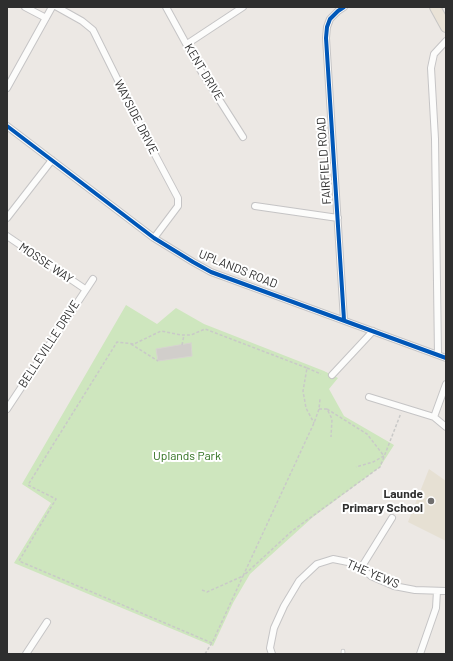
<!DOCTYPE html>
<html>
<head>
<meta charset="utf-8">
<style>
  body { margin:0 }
  #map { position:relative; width:453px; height:661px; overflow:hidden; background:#ece8e4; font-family:Barlow,sans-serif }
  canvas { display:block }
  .frame { position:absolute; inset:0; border:8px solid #2e2e2e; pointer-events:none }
</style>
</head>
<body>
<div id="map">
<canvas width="453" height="661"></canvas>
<div class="frame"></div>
</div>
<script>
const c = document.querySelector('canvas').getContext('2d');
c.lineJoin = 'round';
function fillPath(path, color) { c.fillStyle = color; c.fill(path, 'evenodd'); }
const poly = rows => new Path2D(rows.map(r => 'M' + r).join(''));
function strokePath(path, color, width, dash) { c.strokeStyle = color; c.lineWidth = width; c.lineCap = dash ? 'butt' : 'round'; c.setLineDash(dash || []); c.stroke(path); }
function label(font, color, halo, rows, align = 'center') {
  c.font = font + ' Barlow,sans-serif'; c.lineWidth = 4; c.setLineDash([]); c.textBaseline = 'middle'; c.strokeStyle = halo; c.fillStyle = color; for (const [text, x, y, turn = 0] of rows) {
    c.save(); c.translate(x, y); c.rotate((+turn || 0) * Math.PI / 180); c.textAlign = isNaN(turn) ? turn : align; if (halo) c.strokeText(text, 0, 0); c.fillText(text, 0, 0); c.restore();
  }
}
fillPath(poly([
  [429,469,446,481,446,541,408,522]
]), '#e6e0d3');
fillPath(poly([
  [126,305,157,324,176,308,204,324,324,371,338,378,329,389,344,416,394,445,380,467,313,517,250,574,233,603,213,646,14,563,51,503,22,484]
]), '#cee6be');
const building = poly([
  [191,343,192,356,158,361,156,349,191,343]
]);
fillPath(building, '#d1cecb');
strokePath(building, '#d7d4d0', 1);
const service = poly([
  [343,654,343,651]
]);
const minor = poly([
  [25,7,46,18],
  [57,7,82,21,93,30,152,149,178,198,178,206,154,238],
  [166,7,201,71,243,137],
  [187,44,243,7],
  [7,88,52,7],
  [7,126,154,238,193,262,211,272,446,358],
  [255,206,338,218],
  [7,218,52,160],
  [7,236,85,289],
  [344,320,326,38,327,27,330,19,338,11,344,7],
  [438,355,435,139,431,68,434,54,446,41],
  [332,375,373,331],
  [369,397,434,417,446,427],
  [7,409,93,279],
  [434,417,446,384],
  [361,568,392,518],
  [26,654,47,622],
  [272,654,270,648,274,628,284,606,299,581,317,564,333,559,348,562,361,568,371,576,394,586,415,590,446,591],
  [420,654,436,608,437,591]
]);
const trunk = poly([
  [435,7,446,27]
]);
strokePath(service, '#c5c4c5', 4.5);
strokePath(minor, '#c5c4c5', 8);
strokePath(trunk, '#c6c5c4', 12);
strokePath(poly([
  [131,344,158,361],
  [182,345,184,335],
  [307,368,321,374],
  [319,409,327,409,332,419,331,437],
  [327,409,367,434,384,456,373,462,356,467],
  [202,590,207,592,243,576,314,423,319,409,320,399],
  [212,643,19,561,56,499,28,485,117,342,134,344,161,331,181,335,191,335,205,329,307,368,303,391,306,408,314,423],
  [205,654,213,641,243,576,292,531,380,467,401,413]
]), '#c9c9c8', 1.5, [3, 2]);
strokePath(service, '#fcfcfb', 3);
strokePath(minor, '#fcfcfb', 6);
strokePath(trunk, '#e9e2d6', 10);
strokePath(poly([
  [7,126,154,238,193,262,211,272,446,358],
  [344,320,326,38,327,27,330,19,338,11,344,7]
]), '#0057b8', 4);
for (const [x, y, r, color] of [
  [431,501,4,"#706f6e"]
]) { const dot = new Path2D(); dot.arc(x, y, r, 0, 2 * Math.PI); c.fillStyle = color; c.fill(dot); strokePath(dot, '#fff', 1.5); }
label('12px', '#2e2e2e', '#fff', [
  ["KENT DRIVE",204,72,59],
  ["WAYSIDE DRIVE",136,117,63],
  ["FAIRFIELD ROAD",324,161,-94],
  ["MOSSE WAY",46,263,34],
  ["UPLANDS ROAD",238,269,22],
  ["BELLEVILLE DRIVE",49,344,-57],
  ["THE YEWS",373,574,23]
]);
label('12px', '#2c6e1b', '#fff', [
  ["Uplands Park",187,456]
]);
label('bold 12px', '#2e2e2e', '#fff', [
  ["Launde",423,494],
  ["Primary School",423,508]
], 'right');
</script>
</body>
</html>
